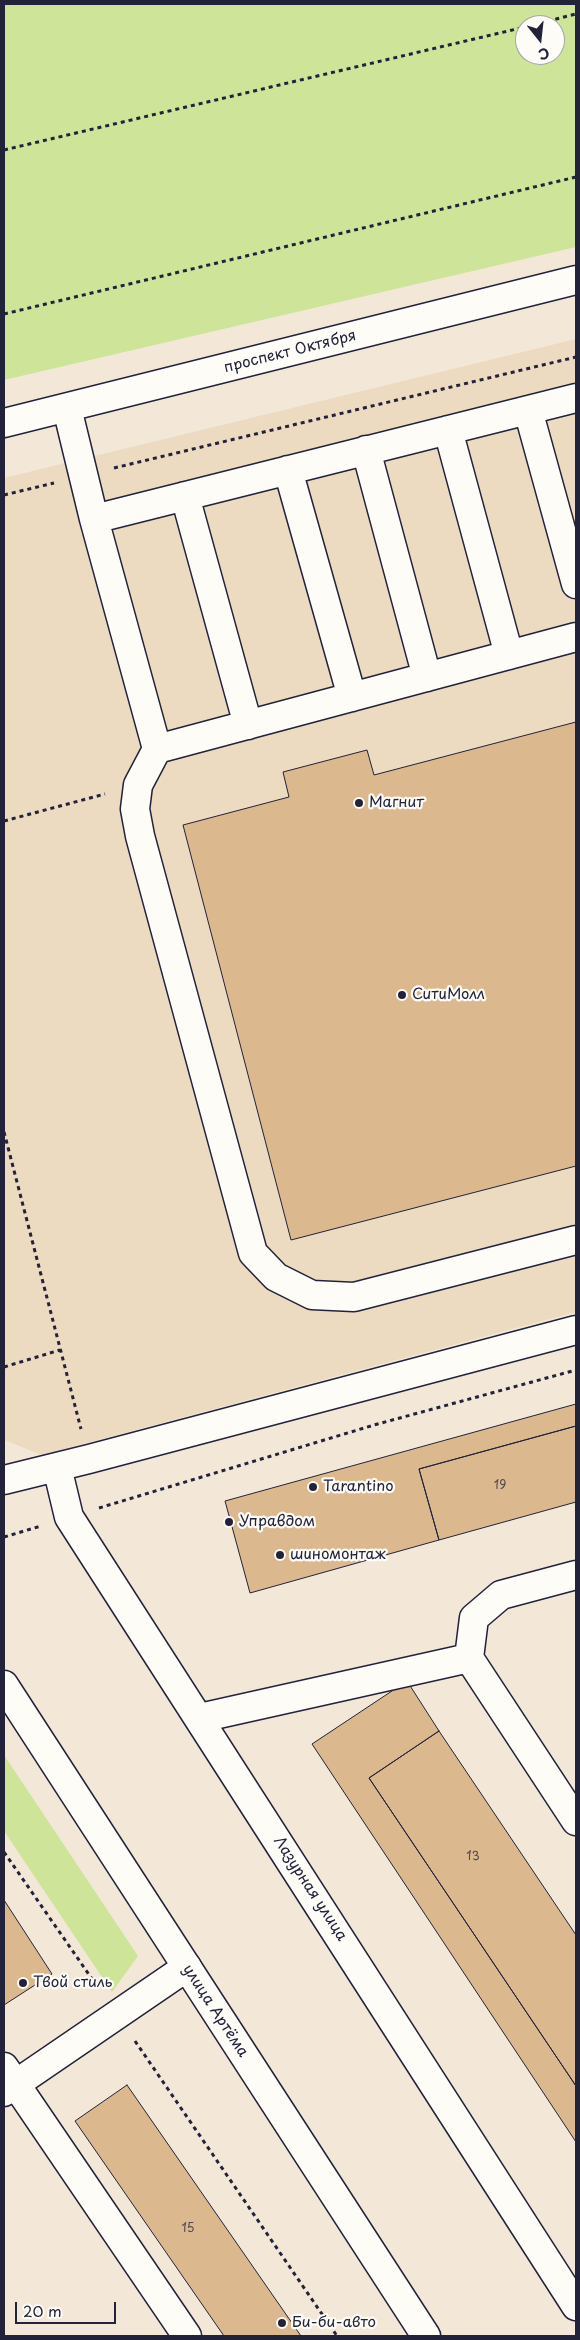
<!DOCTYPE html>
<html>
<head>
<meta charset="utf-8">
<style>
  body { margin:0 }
  #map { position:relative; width:580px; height:2340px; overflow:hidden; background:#f3e8d7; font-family:"Playpen Sans",sans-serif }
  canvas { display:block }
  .frame { position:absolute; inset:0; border:5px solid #22223b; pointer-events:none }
  .north { position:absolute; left:515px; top:15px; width:50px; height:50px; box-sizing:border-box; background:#fdfcf7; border:1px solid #a5a5ac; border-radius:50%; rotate:164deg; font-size:14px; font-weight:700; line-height:20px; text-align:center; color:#22223b }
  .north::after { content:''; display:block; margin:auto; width:18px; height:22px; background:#22223b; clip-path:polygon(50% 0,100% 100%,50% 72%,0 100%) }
  .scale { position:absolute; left:15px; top:2302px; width:101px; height:22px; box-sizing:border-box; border:2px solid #22223b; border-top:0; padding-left:6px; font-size:15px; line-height:18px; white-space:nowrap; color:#22223b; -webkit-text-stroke:4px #fdfcf7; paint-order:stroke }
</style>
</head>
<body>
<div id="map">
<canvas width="580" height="2340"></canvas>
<div class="frame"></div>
<div class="north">С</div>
<div class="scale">20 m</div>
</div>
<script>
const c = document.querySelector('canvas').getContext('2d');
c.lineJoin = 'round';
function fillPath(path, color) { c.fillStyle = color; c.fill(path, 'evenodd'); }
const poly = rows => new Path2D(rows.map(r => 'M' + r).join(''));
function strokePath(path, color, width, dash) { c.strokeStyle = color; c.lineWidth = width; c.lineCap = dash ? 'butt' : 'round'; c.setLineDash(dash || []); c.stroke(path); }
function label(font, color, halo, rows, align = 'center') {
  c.font = font + ' "Playpen Sans",sans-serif'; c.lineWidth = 4.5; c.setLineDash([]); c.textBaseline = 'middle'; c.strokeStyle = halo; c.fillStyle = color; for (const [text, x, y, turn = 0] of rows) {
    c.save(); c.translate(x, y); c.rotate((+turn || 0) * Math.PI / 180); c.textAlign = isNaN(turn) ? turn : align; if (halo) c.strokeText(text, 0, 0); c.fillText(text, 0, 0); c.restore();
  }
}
fillPath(poly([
  [576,339,576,1312,42,1455,4,1440,4,478]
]), '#ecdac1');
fillPath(poly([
  [4,4,576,4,576,247,4,380],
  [525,25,555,25,555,55,525,55],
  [4,1755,138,1956,112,1992,4,1831]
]), '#cee499');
const building = poly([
  [576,722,576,1166,291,1240,183,825,289,797,283,772,367,750,374,775,576,722],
  [576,1404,576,1426,419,1469,439,1540,250,1593,225,1501,576,1404],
  [576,1426,576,1502,439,1540,419,1469,576,1426],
  [407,1681,439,1731,369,1778,576,2086,576,2142,312,1744,407,1681],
  [439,1731,576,1935,576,2086,369,1778,439,1731],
  [4,1900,52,1974,4,2005,4,1900],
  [127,2085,301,2336,224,2336,75,2121,127,2085]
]);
fillPath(building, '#dbb88d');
strokePath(building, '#22223b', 1);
const minor = poly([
  [67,408,94,519,157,749,576,637],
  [528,410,576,584],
  [4,423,576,280],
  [448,430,509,655],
  [366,450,427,677],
  [288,470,352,697],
  [185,496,248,725],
  [94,519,576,398],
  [157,749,138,785,135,809,140,836,253,1253,276,1277,312,1295,354,1297,576,1240],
  [57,1467,69,1517,576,2306],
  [4,1480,89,1459,576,1330],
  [469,1658,474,1618,501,1595,576,1575],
  [200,1718,469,1658,576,1821],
  [4,2067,187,2336],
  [4,2092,187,1967]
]);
const major = poly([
  [4,1685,426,2336]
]);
strokePath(minor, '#22223b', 31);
strokePath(major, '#22223b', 31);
strokePath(poly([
  [532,25,576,14],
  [4,150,525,27],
  [4,314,576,177],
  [114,468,576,357],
  [4,495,54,483],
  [4,821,105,794],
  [4,1132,81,1429],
  [4,1367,60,1350],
  [99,1508,374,1425,576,1370],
  [4,1537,41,1526],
  [4,1852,99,1989],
  [135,2041,337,2336]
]), '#22223b', 3, [4, 4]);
strokePath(minor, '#fdfcf7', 28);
strokePath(major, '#fdfcf7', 28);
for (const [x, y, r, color] of [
  [359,803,5,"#22223b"],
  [402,995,5,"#22223b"],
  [313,1487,5,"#22223b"],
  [229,1522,5,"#22223b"],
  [280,1555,5,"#22223b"],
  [23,1983,5,"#22223b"],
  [282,2323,5,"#22223b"]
]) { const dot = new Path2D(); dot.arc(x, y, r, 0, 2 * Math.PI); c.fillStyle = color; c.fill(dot); strokePath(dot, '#fdfcf7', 2); }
label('12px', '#504850', null, [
  ["19",500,1486],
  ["13",473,1857],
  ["15",188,2229]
]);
label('15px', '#22223b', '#fdfcf7', [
  ["проспект Октября",290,352,-14],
  ["Лазурная улица",310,1889,57],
  ["улица Артёма",215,2011,57]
]);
label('15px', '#22223b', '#fdfcf7', [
  ["Магнит",369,803],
  ["СитиМолл",412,995],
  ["Tarantino",323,1487],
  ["Управдом",239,1522],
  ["шиномонтаж",290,1555],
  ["Твой стиль",33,1983],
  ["Би-би-авто",292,2323]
], 'left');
</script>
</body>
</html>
